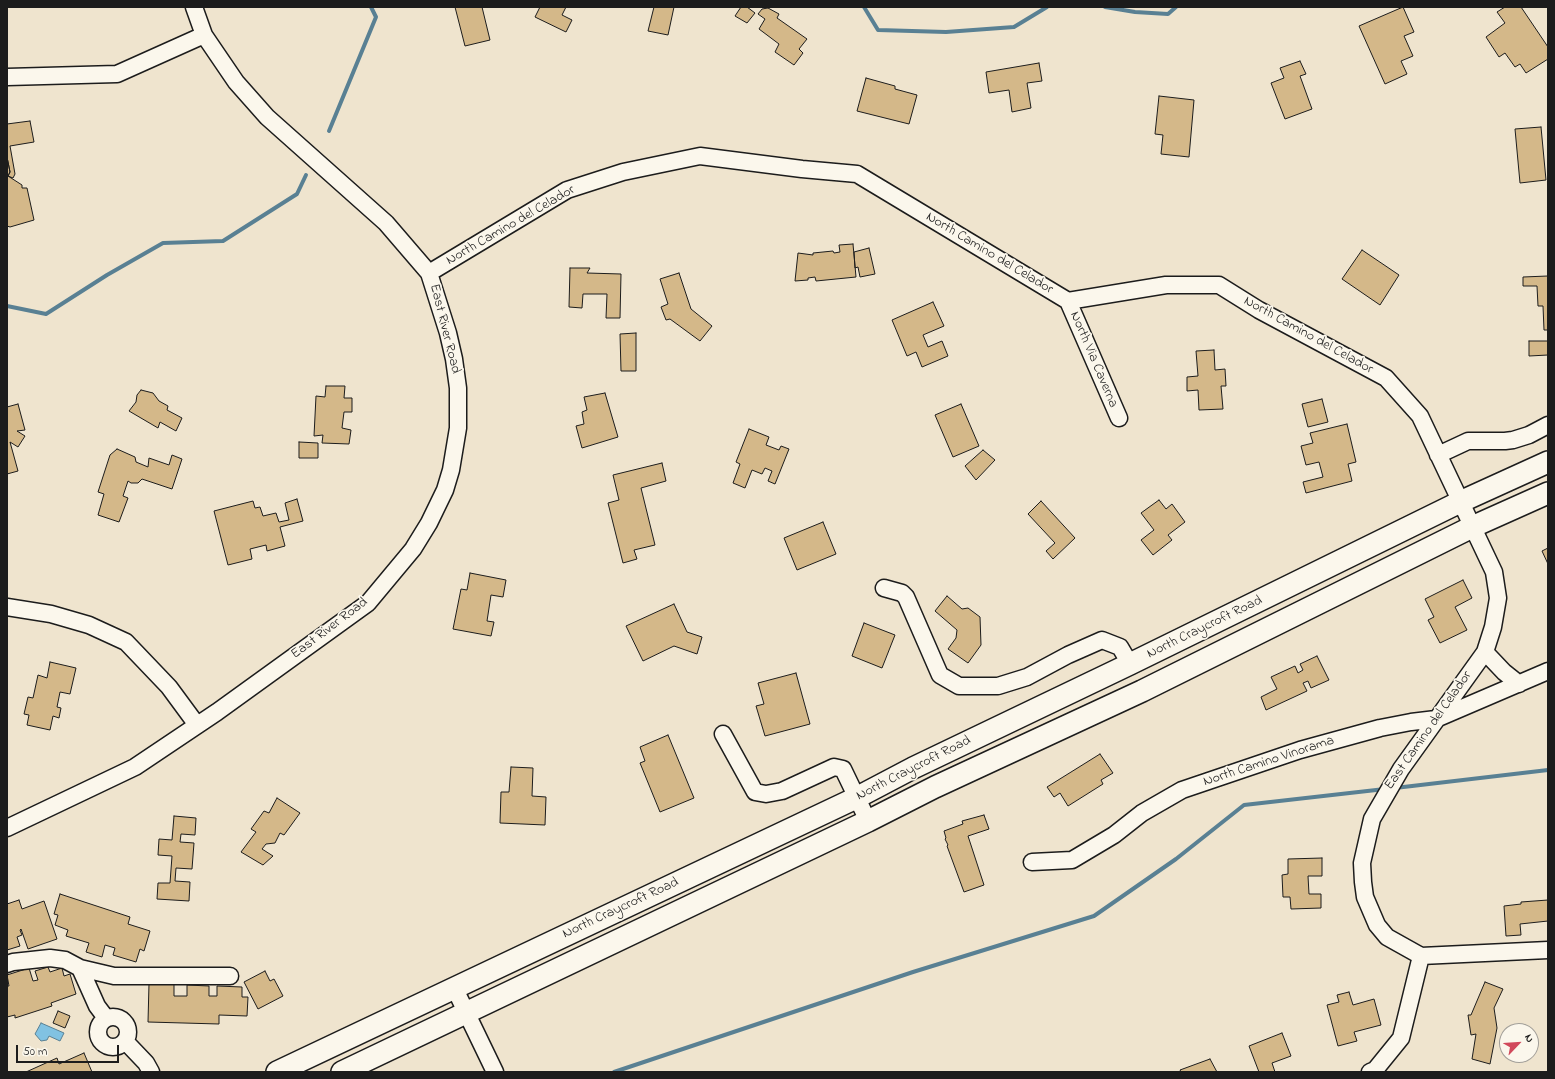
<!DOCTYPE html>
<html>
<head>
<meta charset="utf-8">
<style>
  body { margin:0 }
  #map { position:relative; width:1555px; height:1079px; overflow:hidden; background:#efe4ce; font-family:"Indie Flower",sans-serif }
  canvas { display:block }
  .frame { position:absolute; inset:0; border:8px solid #1c1c1c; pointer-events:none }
  .north { position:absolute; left:1499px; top:1023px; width:40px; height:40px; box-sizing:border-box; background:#fbf7ec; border:1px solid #a29f99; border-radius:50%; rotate:65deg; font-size:11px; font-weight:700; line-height:16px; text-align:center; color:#1c1c1c }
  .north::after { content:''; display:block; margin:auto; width:14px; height:18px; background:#d1495b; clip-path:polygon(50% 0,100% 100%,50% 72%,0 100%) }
  .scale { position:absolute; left:16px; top:1045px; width:103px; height:18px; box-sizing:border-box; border:2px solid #1c1c1c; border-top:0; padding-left:5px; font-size:12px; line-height:14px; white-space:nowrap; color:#1c1c1c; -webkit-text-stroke:3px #fbf7ec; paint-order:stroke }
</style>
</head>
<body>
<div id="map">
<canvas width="1555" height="1079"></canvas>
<div class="frame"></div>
<div class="north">N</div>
<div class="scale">50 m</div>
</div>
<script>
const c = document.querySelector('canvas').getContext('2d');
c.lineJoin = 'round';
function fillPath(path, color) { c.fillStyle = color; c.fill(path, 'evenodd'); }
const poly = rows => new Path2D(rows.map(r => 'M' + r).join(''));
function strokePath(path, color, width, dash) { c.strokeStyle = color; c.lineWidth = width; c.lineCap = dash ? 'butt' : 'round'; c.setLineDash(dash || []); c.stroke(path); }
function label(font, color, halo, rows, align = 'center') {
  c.font = font + ' "Indie Flower",sans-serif'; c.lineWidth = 3.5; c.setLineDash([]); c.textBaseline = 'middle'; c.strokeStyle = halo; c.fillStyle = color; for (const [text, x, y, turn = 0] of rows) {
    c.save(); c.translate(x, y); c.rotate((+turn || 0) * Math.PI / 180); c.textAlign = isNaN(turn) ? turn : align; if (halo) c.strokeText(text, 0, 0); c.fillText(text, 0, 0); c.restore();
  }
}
const water = poly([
  [41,1023,64,1033,60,1041,49,1036,47,1040,41,1041,35,1034,41,1023]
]);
fillPath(water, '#81c2e2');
strokePath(water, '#598093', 1);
strokePath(poly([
  [864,7,878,30,946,32,1014,27,1047,7],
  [1105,7,1135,12,1168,14,1176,7],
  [329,131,376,17,371,7],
  [7,306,46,314,107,275,163,243,223,241,297,194,306,175],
  [1395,788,1548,770],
  [614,1072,913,972,1094,916,1176,859,1244,805,1385,789]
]), '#598093', 4);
const building = poly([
  [455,7,482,7,490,40,465,46,455,7],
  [540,7,566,7,562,15,572,20,566,32,535,17,540,7],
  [654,7,674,7,668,35,648,31,654,7],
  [741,7,747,7,755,13,747,23,735,16,741,7],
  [1403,7,1414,32,1404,36,1413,56,1401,61,1407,74,1385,84,1359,26,1403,7],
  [1505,7,1521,7,1548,47,1548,59,1526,73,1520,64,1515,67,1505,53,1499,57,1486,37,1505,23,1497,12,1505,7],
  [768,8,779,14,777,18,807,39,799,49,803,53,794,65,775,52,779,44,759,29,765,19,758,14,762,9,768,8],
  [1300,61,1306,74,1300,76,1312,109,1285,119,1271,83,1284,78,1280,68,1300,61],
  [1039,63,1042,81,1027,83,1031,108,1012,112,1009,90,989,93,986,72,1039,63],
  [866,78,895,86,895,89,917,95,909,124,857,111,866,78],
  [1159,96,1194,100,1189,157,1161,154,1163,135,1155,134,1159,96],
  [30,121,34,142,10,146,15,174,13,178,8,176,10,172,7,157,7,124,30,121],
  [1541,127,1546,180,1520,183,1515,129,1541,127],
  [7,157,10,172,8,176,22,185,22,188,27,188,34,220,10,227,7,226,7,157],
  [853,244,856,277,816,281,815,277,808,278,808,280,795,281,798,253,813,255,813,253,833,251,834,253,840,252,839,245,853,244],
  [869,248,875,274,860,277,858,267,855,268,854,252,869,248],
  [1362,250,1399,275,1380,305,1342,279,1362,250],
  [570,268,590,268,587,273,621,274,620,318,606,318,607,294,583,294,582,308,569,307,570,268],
  [679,273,691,309,712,326,700,341,670,319,666,320,661,307,668,304,660,279,679,273],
  [1548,276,1548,330,1544,330,1543,306,1538,306,1537,286,1523,286,1523,277,1548,276],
  [933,302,944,326,923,335,928,347,942,341,948,356,922,367,916,352,907,356,892,320,933,302],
  [636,333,636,371,621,371,620,334,636,333],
  [1529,341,1548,341,1548,355,1529,356,1529,341],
  [1214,350,1215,370,1225,369,1226,386,1221,386,1223,409,1199,410,1198,390,1187,391,1187,377,1198,376,1196,351,1214,350],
  [326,386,345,386,344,398,352,398,352,412,344,412,342,428,351,430,349,444,322,443,323,435,314,436,316,396,325,397,326,386],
  [141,390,153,393,159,401,168,406,167,410,182,418,176,431,160,422,158,428,129,411,136,402,137,395,141,390],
  [605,393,618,437,582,448,576,426,584,424,582,412,587,410,584,397,605,393],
  [1322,399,1328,422,1308,427,1302,404,1322,399],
  [18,404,25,430,17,431,25,436,18,447,10,442,18,471,7,474,7,407,18,404],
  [961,404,979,446,953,457,935,415,961,404],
  [1347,424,1356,462,1348,464,1352,481,1306,493,1303,482,1323,477,1319,462,1306,465,1301,446,1313,443,1310,433,1347,424],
  [749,429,769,437,766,445,779,450,781,446,789,449,775,484,768,481,772,471,765,468,762,474,752,470,745,488,733,483,740,464,736,462,749,429],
  [299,442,318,443,318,458,299,458,299,442],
  [117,449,135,457,136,462,148,467,149,458,169,465,172,455,182,459,172,489,142,479,138,483,131,483,128,481,123,496,128,498,119,522,98,515,104,494,98,492,110,455,117,449],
  [983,450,995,460,976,480,965,466,983,450],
  [662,463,666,481,641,488,655,545,634,550,637,559,623,563,608,503,619,500,613,475,662,463],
  [297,499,303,521,280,527,285,546,267,551,266,545,250,549,252,559,228,565,214,511,253,501,255,508,260,507,263,516,276,513,279,522,289,520,285,503,297,499],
  [1159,500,1166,509,1172,504,1185,522,1168,535,1172,540,1153,555,1141,540,1154,530,1141,513,1159,500],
  [1041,501,1075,538,1053,559,1046,551,1055,543,1028,514,1041,501],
  [823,522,836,554,797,570,784,538,823,522],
  [1548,548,1548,564,1542,551,1548,548],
  [470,573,506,580,503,597,491,595,487,621,494,622,491,636,453,629,461,589,467,590,470,573],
  [1463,580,1472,598,1455,607,1467,630,1440,643,1428,620,1434,617,1425,599,1463,580],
  [947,596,962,609,968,608,980,617,981,645,968,663,948,649,956,638,957,630,935,611,947,596],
  [674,604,687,632,702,637,697,654,674,646,643,661,626,626,674,604],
  [864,623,895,635,882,668,852,656,864,623],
  [1317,656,1329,680,1311,688,1308,681,1303,683,1307,691,1266,710,1261,697,1277,689,1271,677,1295,666,1298,673,1303,670,1300,664,1317,656],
  [50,662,76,668,70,694,60,692,57,707,61,708,59,718,53,716,50,730,27,725,29,715,24,714,28,697,33,698,38,675,47,678,50,662],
  [796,673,810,724,765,736,756,706,764,704,758,683,796,673],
  [668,735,694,798,660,812,640,763,645,761,640,747,668,735],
  [1100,754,1113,773,1101,780,1103,784,1068,806,1060,793,1054,797,1047,787,1100,754],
  [511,767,533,768,532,796,546,797,545,825,500,823,501,792,509,792,511,767],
  [277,798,300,813,284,835,280,833,275,843,266,844,262,849,273,856,263,865,241,852,256,832,251,829,264,811,269,813,277,798],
  [984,815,989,829,968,836,984,885,964,892,947,846,948,845,945,839,946,838,944,831,963,824,962,821,984,815],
  [174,816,196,818,195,835,181,834,180,842,194,843,192,869,176,868,175,881,190,882,189,901,157,899,158,883,170,883,172,856,158,855,159,839,172,840,174,816],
  [1322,858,1322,876,1308,876,1309,894,1321,894,1321,908,1291,909,1290,897,1283,897,1282,875,1288,874,1288,859,1322,858],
  [60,894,130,917,128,924,150,931,144,951,140,949,136,962,113,955,115,948,105,945,102,957,86,952,89,943,66,936,68,930,55,925,58,915,54,914,60,894],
  [19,900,22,909,44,901,57,939,28,949,21,929,20,930,22,935,17,937,20,946,7,950,7,904,19,900],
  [1548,900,1548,921,1520,924,1521,935,1506,936,1504,906,1521,904,1521,902,1548,900],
  [48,967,50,972,62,968,64,976,70,974,76,994,51,1003,52,1006,15,1018,15,1015,7,1017,7,986,9,986,7,975,29,968,33,981,38,980,35,971,48,967],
  [265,971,270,981,274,979,283,996,258,1009,244,982,265,971],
  [1485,982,1503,989,1494,1008,1497,1028,1490,1064,1472,1059,1476,1034,1471,1035,1468,1015,1471,1015,1485,982],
  [149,984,174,984,174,996,187,996,187,985,209,986,209,996,217,996,217,986,242,987,242,997,248,997,247,1016,219,1015,219,1024,148,1022,149,984],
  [1349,992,1353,1005,1374,999,1381,1025,1354,1032,1357,1041,1338,1046,1327,1005,1339,1002,1337,995,1349,992],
  [58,1011,70,1016,65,1028,53,1023,58,1011],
  [1282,1033,1291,1056,1272,1063,1275,1072,1259,1072,1249,1046,1282,1033],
  [84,1053,92,1072,26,1072,57,1058,59,1064,84,1053],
  [1210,1059,1217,1072,1181,1072,1180,1070,1210,1059]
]);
fillPath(building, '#d4b889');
strokePath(building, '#1c1c1c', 1);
const minor = poly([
  [7,77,117,74,204,35],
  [429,273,567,190,623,172,700,156,802,169,857,174,1068,301,1166,285,1219,285,1259,310,1386,378,1420,416,1494,572,1498,598,1493,627,1485,652,1401,769,1372,819,1362,863,1363,882,1365,897,1377,925,1387,937,1421,956,1548,950],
  [1068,301,1119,418],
  [1438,455,1468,441,1505,441,1513,440,1529,435,1548,425],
  [884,588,902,593,906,597,940,675,959,686,998,686,1027,677,1068,655,1102,640,1120,647,1130,664],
  [7,607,51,614,89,625,126,642,169,687,197,725],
  [1485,652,1504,672,1519,684],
  [723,734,755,792,766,794,782,791,834,767,843,769,868,821],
  [7,828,135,767,217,712,368,603,413,549,429,523,445,490,451,470,458,428,458,388,454,359,448,333,429,273,386,223,267,117,236,82,204,35,194,7],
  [1032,862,1072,860,1114,835,1142,813,1182,790,1300,750,1380,728,1411,722,1436,719,1548,671],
  [7,964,13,962,50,958,65,960,80,968,114,976,230,976],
  [80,968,97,1006,106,1018],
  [454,987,495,1072],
  '98 1032a15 15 0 1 1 30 0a15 15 0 1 1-30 0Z',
  [125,1041,146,1063,151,1072],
  [1370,1072,1375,1070,1401,1038,1421,956]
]);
const major = poly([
  [277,1072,856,798,913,768,1130,664,1460,502,1548,462],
  [342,1072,868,821,935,787,1142,691,1472,527,1548,493]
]);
strokePath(minor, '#1c1c1c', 19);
strokePath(major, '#1c1c1c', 24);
strokePath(minor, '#fbf7ec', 16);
strokePath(major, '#fbf7ec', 21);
label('14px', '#1c1c1c', '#fbf7ec', [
  ["North Camino del Celador",511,226,-30],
  ["North Camino del Celador",989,254,31],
  ["East River Road",444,329,76],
  ["North Camino del Celador",1308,336,29],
  ["North Via Caverna",1093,360,67],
  ["North Craycroft Road",1205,628,-26],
  ["East River Road",330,629,-37],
  ["East Camino del Celador",1429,731,-55],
  ["North Camino Vinorama",1269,762,-18],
  ["North Craycroft Road",914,769,-27],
  ["North Craycroft Road",621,909,-25]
]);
</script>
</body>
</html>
